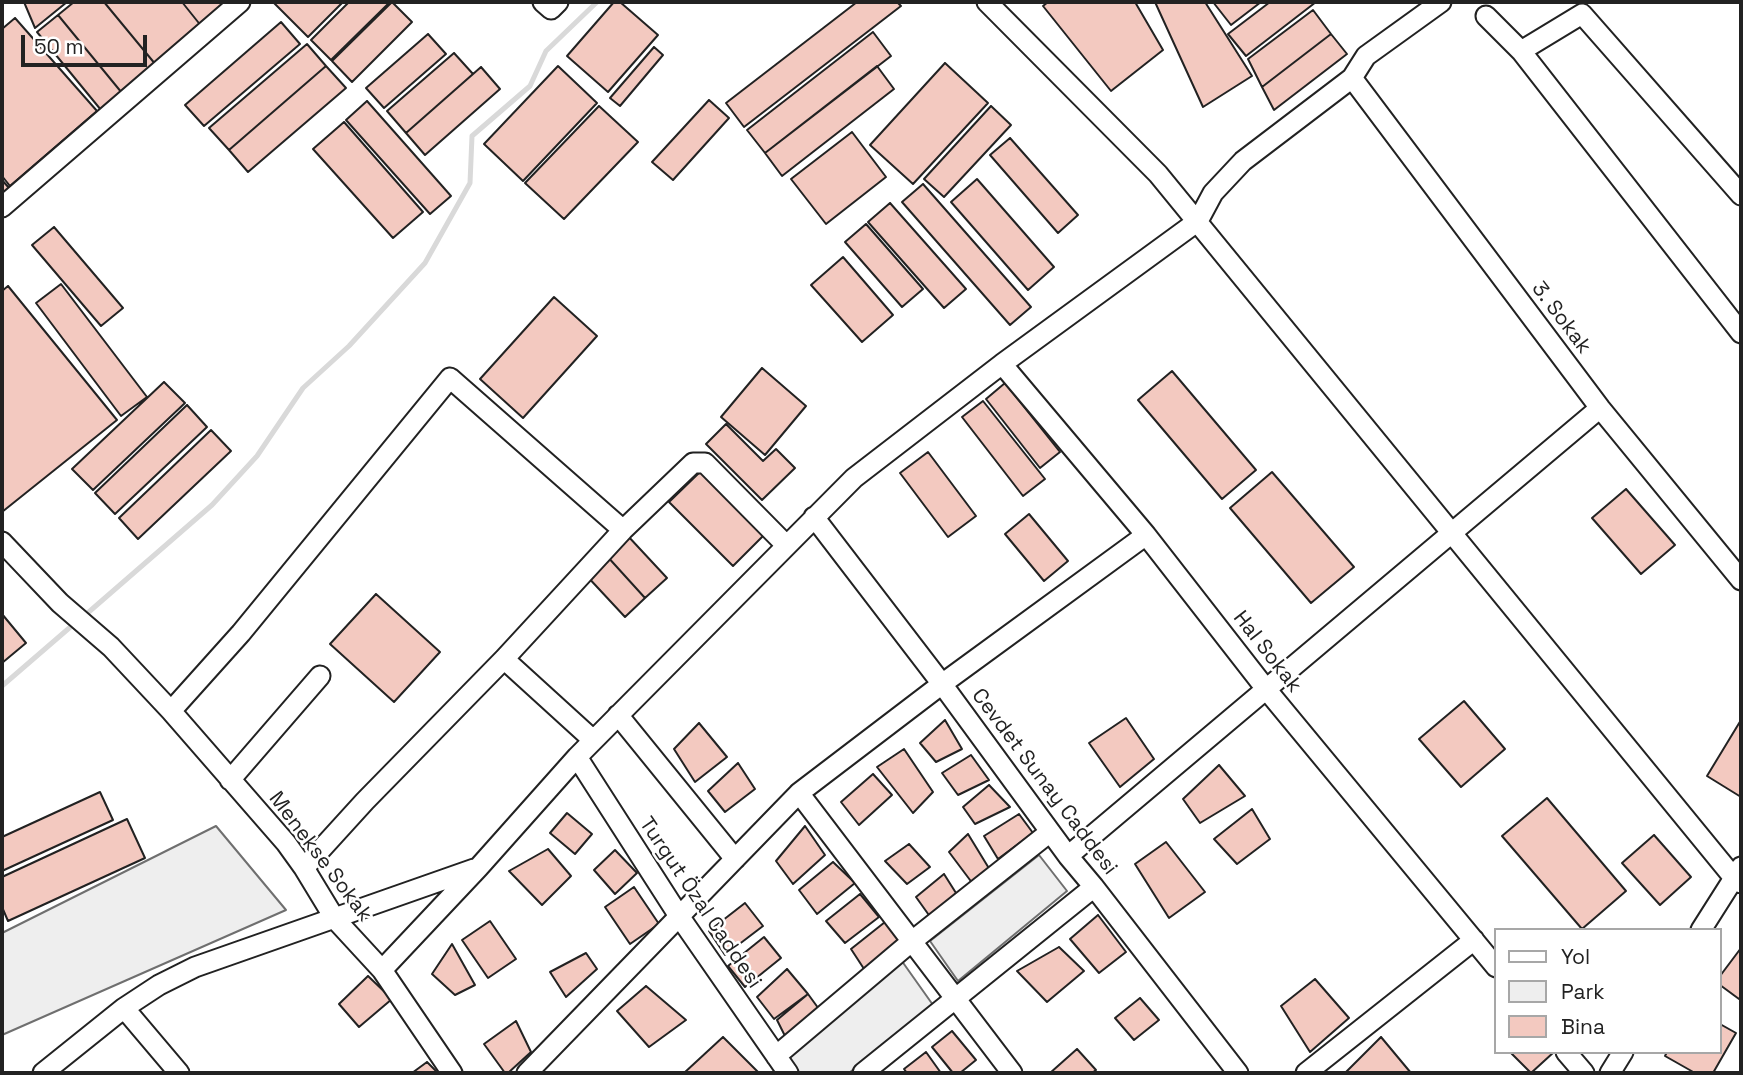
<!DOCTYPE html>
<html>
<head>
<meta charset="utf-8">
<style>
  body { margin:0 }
  #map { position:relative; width:1743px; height:1075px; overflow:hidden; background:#fff; font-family:"Space Grotesk",sans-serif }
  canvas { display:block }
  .frame { position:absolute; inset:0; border:4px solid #222; pointer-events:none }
  .legend { position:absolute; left:1494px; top:928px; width:228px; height:126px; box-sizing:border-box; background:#fff; border:2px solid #a7a7a7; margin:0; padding:9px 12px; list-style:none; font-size:21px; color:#222 }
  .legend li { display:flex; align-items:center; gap:14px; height:35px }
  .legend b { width:35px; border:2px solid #a7a7a7 }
  .scale { position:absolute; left:21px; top:35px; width:126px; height:32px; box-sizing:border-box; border:4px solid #222; border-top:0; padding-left:9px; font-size:21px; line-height:24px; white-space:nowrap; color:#222; -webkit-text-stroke:5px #fff; paint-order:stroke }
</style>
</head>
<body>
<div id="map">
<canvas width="1743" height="1075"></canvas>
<div class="frame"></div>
<ul class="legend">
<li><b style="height:9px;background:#fff"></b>Yol</li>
<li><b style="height:19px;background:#eee"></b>Park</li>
<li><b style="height:19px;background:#f3c9c0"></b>Bina</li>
</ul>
<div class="scale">50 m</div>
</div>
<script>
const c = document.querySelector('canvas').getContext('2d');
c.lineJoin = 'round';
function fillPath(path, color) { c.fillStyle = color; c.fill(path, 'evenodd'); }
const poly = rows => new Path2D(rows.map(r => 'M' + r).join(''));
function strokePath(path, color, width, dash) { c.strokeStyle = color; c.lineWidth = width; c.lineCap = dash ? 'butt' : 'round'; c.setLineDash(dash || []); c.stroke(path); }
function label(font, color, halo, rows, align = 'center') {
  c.font = font + ' "Space Grotesk",sans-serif'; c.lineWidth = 5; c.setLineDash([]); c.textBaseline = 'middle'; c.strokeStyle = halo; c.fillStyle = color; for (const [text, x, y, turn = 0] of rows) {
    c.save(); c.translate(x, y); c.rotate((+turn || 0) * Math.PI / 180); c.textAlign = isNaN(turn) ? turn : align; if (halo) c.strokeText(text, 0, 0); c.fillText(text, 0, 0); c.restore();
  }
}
const green = poly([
  [216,826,286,910,2,1035,2,933,216,826],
  [1039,855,1067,891,958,981,930,941,1039,855],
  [899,957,933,1005,849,1073,798,1073,785,1056,899,957]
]);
fillPath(green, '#eee');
strokePath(green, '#6f6f6f', 2);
strokePath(poly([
  [83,617,212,505,257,456,303,388,349,346,425,263,470,183,472,136,530,86,546,51,597,2],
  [2,686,75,623]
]), '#d9d9d9', 5);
const building = poly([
  [24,2,67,2,35,28,24,2],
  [74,2,104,2,156,65,122,93,58,15,74,2],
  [104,2,182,2,202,27,156,65,104,2],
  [182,2,233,2,202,27,182,2],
  [273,2,343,2,308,37,273,2],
  [349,2,390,2,331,60,311,40,349,2],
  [392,2,412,22,352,82,332,61,392,2],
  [614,2,620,2,658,35,608,92,567,56,614,2],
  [857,2,897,2,901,6,744,127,726,103,857,2],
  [1048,2,1135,2,1163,50,1111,91,1043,6,1048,2],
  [1155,2,1205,2,1252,76,1203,107,1155,2],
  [1213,2,1261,2,1231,25,1213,2],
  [1270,2,1316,2,1246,56,1228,34,1270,2],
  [1313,10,1331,34,1262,87,1248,59,1313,10],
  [58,15,122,93,101,110,37,32,58,15],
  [15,18,97,111,10,186,2,176,2,29,15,18],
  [281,22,300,44,204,126,185,105,281,22],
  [873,32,891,56,765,153,747,130,873,32],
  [428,34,446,54,384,108,366,88,428,34],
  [1331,34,1347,54,1274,110,1262,87,1331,34],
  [307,44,326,66,229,150,209,128,307,44],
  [654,47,663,55,620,106,610,98,654,47],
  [454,53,473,74,406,133,387,111,454,53],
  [945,63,988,103,913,184,870,145,945,63],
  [326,66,346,88,248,172,229,150,326,66],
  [558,66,597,103,523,181,484,144,558,66],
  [877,66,894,89,782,176,765,153,877,66],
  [481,67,500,89,425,155,406,133,481,67],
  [709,100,729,118,673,180,652,162,709,100],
  [367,101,451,196,430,214,346,120,367,101],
  [599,106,638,142,564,219,525,183,599,106],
  [991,106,1011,125,944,197,924,179,991,106],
  [344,122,423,212,393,238,313,149,344,122],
  [852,132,886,177,826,224,791,179,852,132],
  [1010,138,1078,215,1058,233,990,155,1010,138],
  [977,179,1054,267,1028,290,951,202,977,179],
  [2,180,9,188,2,195,2,180],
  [923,184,1031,307,1010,325,902,202,923,184],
  [890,203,966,289,944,308,868,222,890,203],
  [866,224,923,289,902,307,845,242,866,224],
  [54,227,123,308,101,326,32,245,54,227],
  [843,257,893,315,862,342,811,285,843,257],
  [61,284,147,397,121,416,36,303,61,284],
  [8,286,117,420,2,512,2,291,8,286],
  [554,297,597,336,523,418,480,379,554,297],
  [762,368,806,406,765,455,721,417,762,368],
  [1172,371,1256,470,1222,499,1138,400,1172,371],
  [164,382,185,403,93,490,72,469,164,382],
  [1005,383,1060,452,1040,468,986,399,1005,383],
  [983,401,1045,479,1023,496,962,417,983,401],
  [187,405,207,427,115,514,95,493,187,405],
  [726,424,763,461,776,449,795,468,762,500,706,444,726,424],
  [211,430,231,451,138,539,119,518,211,430],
  [928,452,976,516,948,537,900,473,928,452],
  [701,471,769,530,733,566,669,502,701,471],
  [1272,472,1354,567,1311,603,1230,508,1272,472],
  [1626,489,1675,545,1641,574,1592,518,1626,489],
  [1029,514,1068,561,1044,581,1005,534,1029,514],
  [627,535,667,578,645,598,606,555,627,535],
  [606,555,645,598,625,617,585,574,606,555],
  [376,594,440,652,394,702,330,644,376,594],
  [2,614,26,643,2,663,2,614],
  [1464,701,1505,749,1461,787,1419,739,1464,701],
  [1126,718,1154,759,1120,787,1089,743,1126,718],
  [945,720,962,749,936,762,920,743,945,720],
  [1741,720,1741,797,1707,776,1741,720],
  [699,723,727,757,695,782,674,749,699,723],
  [904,749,933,792,913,813,877,767,904,749],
  [971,755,989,780,958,795,942,773,971,755],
  [738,763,755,789,725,812,708,791,738,763],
  [1219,765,1245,796,1200,823,1183,799,1219,765],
  [873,774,892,795,859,825,841,802,873,774],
  [989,785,1010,807,975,824,963,807,989,785],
  [100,792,113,820,2,871,2,837,100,792],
  [1547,798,1626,891,1582,929,1502,836,1547,798],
  [1252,809,1270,839,1237,864,1214,839,1252,809],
  [567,813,592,834,575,854,550,833,567,813],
  [1019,814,1033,833,998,859,984,836,1019,814],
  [127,819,145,858,8,921,2,907,2,877,127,819],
  [805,826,825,855,793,884,776,861,805,826],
  [968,834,990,870,973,884,949,852,968,834],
  [1654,835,1691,877,1660,905,1622,863,1654,835],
  [1166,842,1205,892,1169,918,1135,864,1166,842],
  [909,844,930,867,907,884,885,861,909,844],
  [548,849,571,876,542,905,509,871,548,849],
  [615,850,637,873,615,894,594,870,615,850],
  [833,862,855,883,817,914,799,890,833,862],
  [944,874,956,893,931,918,916,897,944,874],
  [634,887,659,924,630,944,605,907,634,887],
  [860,894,879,917,845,943,826,921,860,894],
  [745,903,763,926,725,955,709,931,745,903],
  [1098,915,1126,952,1099,973,1070,939,1098,915],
  [490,921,516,959,488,978,462,940,490,921],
  [885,922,903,945,868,975,851,949,885,922],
  [764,937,781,958,745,987,728,966,764,937],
  [452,944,475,985,455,995,432,974,452,944],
  [1059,947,1084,971,1047,1002,1017,971,1059,947],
  [1741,948,1741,996,1739,999,1720,985,1720,976,1741,948],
  [586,953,597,969,566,997,550,972,586,953],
  [787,969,808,994,774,1019,757,997,787,969],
  [368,976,392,999,359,1027,339,1004,368,976],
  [1315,979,1349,1018,1310,1052,1281,1006,1315,979],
  [646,986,686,1020,649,1047,617,1011,646,986],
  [808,994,824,1016,788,1042,777,1020,808,994],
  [1140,998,1159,1020,1134,1040,1115,1018,1140,998],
  [516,1021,531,1052,508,1073,505,1073,484,1044,516,1021],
  [1720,1024,1736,1033,1713,1073,1695,1073,1665,1056,1667,1052,1720,1052,1720,1024],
  [952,1031,976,1060,960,1073,953,1073,932,1047,952,1031],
  [723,1037,759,1073,684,1073,723,1037],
  [1381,1037,1411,1073,1345,1073,1381,1037],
  [1077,1049,1096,1070,1092,1073,1050,1073,1077,1049],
  [926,1052,941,1073,907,1073,904,1069,926,1052],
  [1510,1052,1554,1052,1531,1073,1510,1052],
  [427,1062,438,1073,412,1073,427,1062]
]);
fillPath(building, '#f3c9c0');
strokePath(building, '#222', 2);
const minor = poly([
  [543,2,551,9,558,2],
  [987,2,1158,174,1734,878,1741,883],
  [1486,16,1521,51],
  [1352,78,1600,408,1741,580],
  [1741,195,1582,14,1521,51,1741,333],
  [2,207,240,2],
  [1002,364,1146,535,1266,689,1496,967],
  [814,517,942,684,1068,856,1094,887,1238,1073],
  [2,542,60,603,111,647,171,711,286,843,304,868,335,919,382,970,452,1073],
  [504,659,593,740],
  [171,711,241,633,450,378,623,530],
  [618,715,735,859],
  [577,757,679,916,788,1073],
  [230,780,320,676],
  [799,793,1012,1073],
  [1068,856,1600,408],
  [304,868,365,801,504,659,623,530,693,463,705,463,786,545],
  [1701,930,1741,867],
  [382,970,479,867,577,757,854,478,1002,364,1198,221,1213,193,1243,161,1352,78,1366,56,1441,2],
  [124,1008,179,1073],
  [1566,1052,1584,1073],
  [776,1056,911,942,1050,832],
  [43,1073,124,1008,159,985,195,967,474,869],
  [527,1073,799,793,942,684,1146,535],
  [863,1073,1094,887],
  [1306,1073,1474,940],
  [1610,1073,1623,1052]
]);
strokePath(minor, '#222', 23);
strokePath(minor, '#fff', 19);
label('21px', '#222', '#fff', [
  ["3. Sokak",1561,318,53],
  ["Hal Sokak",1267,652,52],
  ["Cevdet Sunay Caddesi",1044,782,53],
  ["Menekse Sokak",320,857,53],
  ["Turgut Özal Caddesi",700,903,56]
]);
</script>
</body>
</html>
